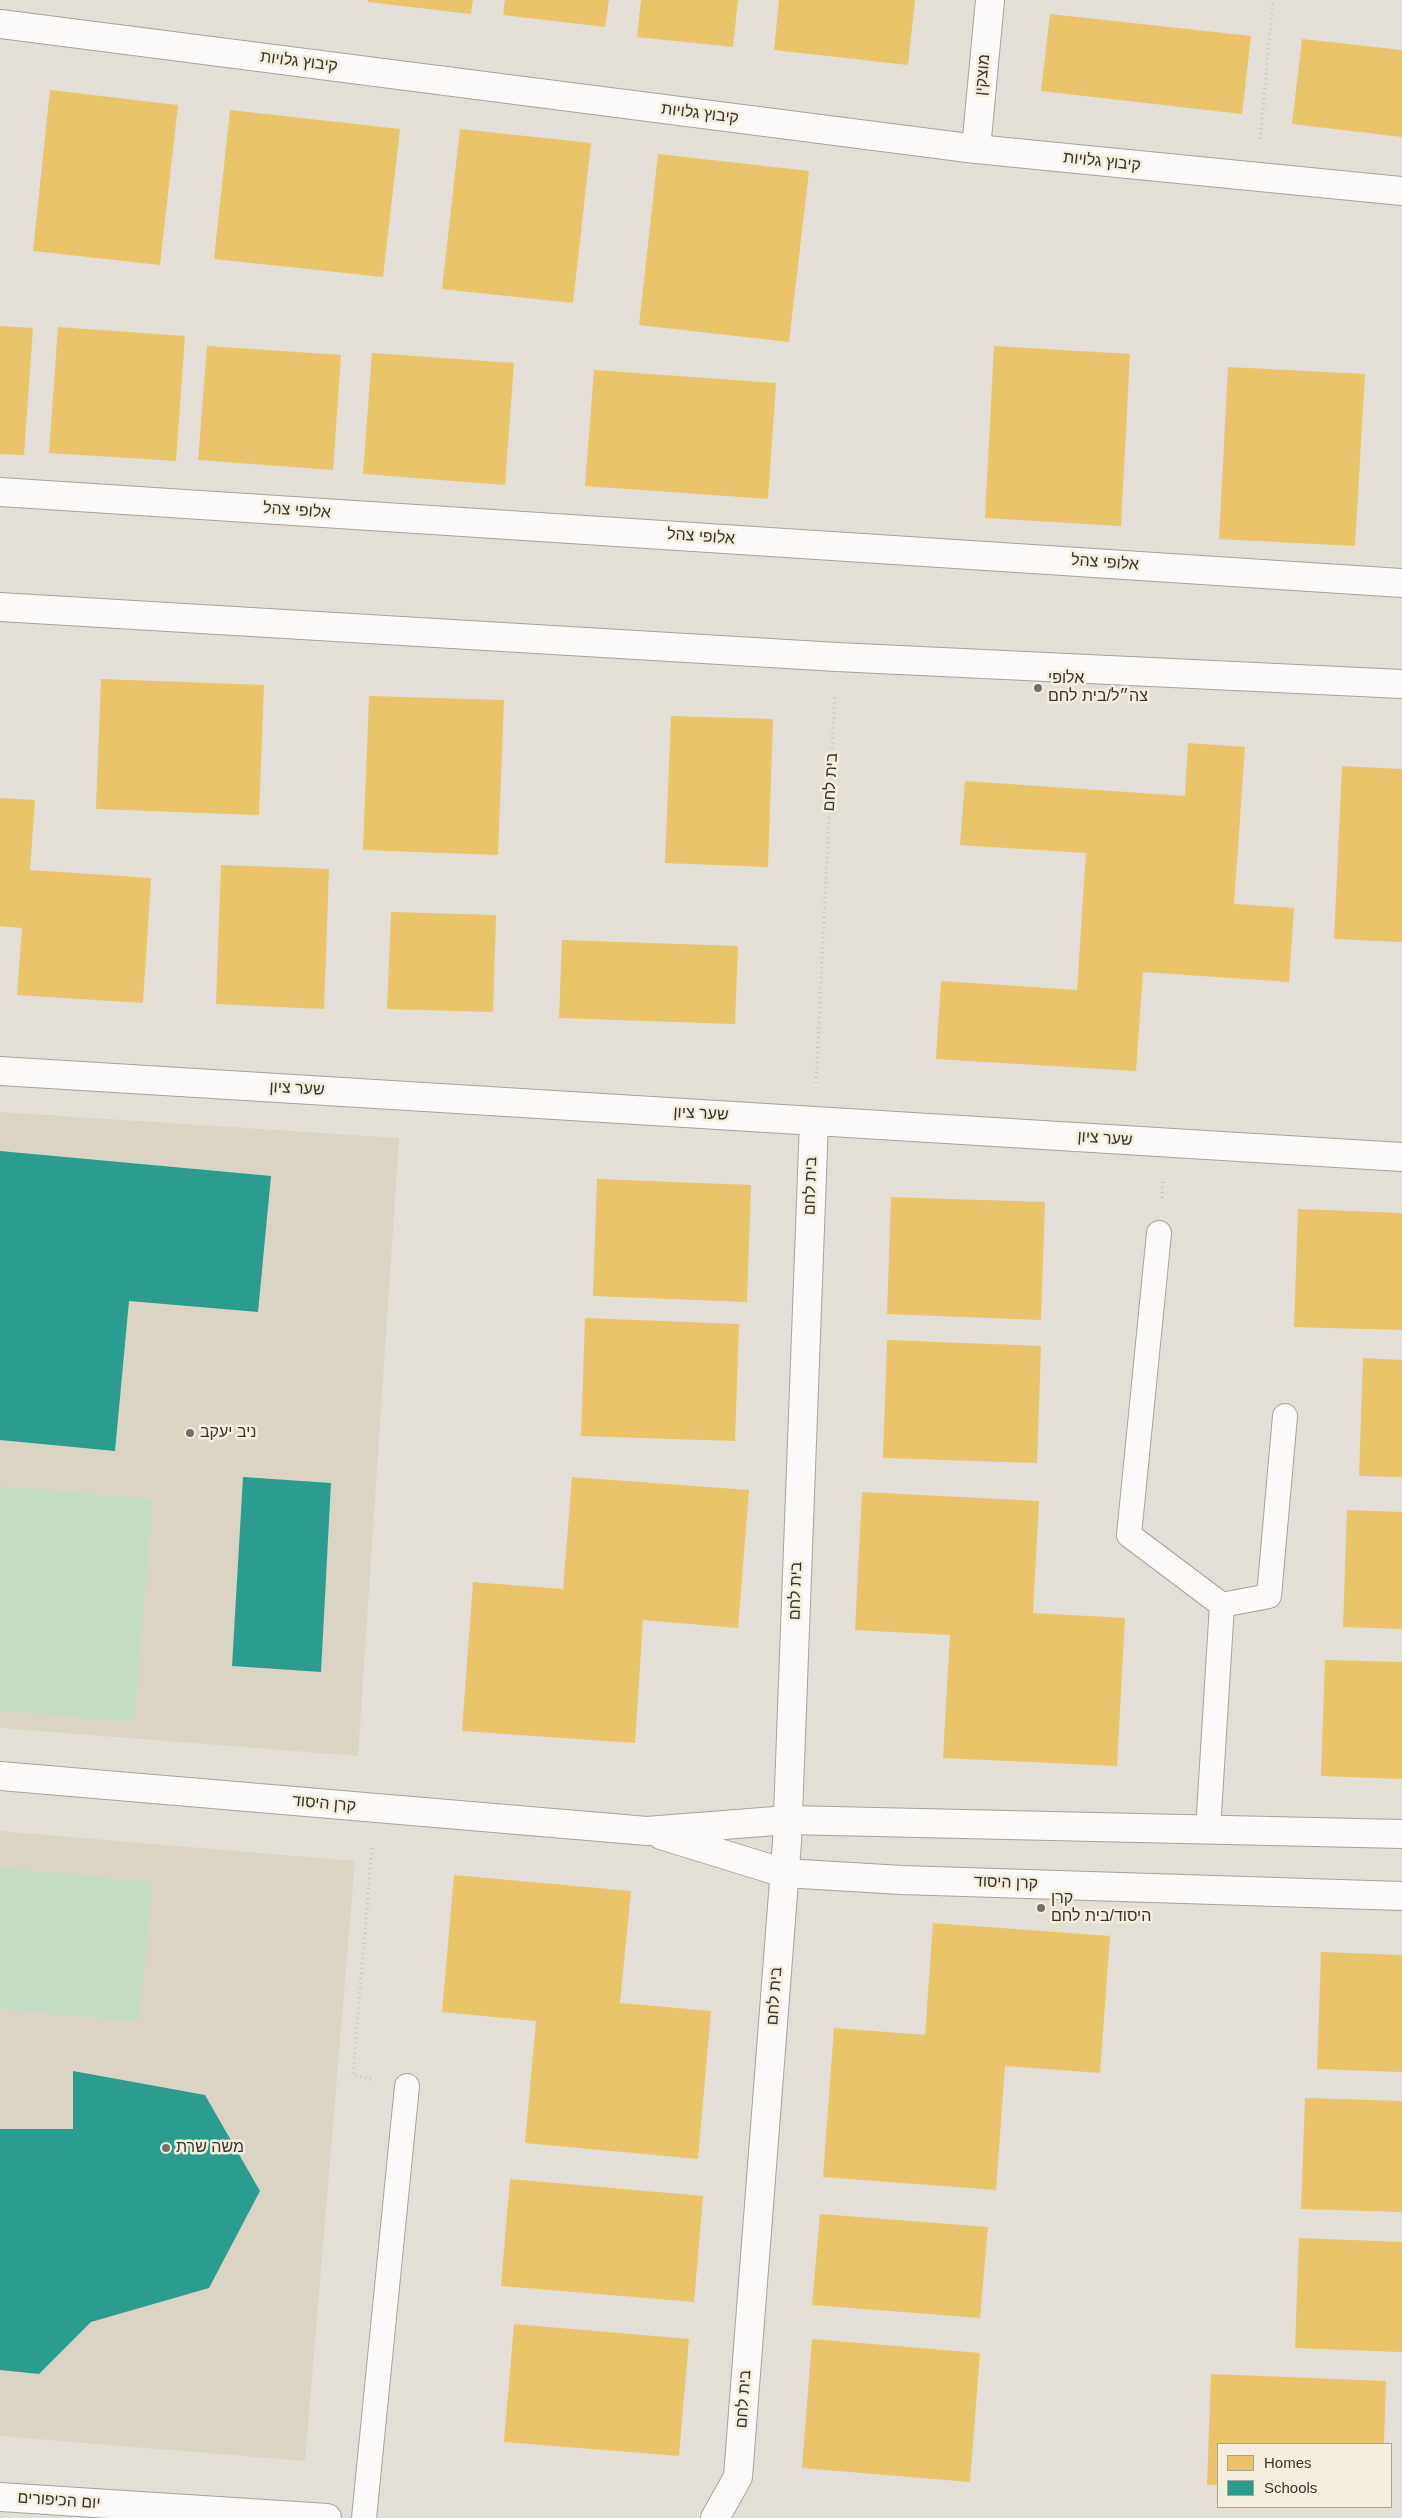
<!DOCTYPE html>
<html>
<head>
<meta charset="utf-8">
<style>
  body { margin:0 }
  #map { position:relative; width:1402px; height:2518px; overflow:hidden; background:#e3dfd6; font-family:Helvetica,sans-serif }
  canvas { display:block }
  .legend { position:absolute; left:1217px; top:2443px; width:175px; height:65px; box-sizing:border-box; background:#f5eede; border:1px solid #a9a498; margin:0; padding:6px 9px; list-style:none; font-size:15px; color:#37342e }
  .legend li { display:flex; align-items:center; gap:10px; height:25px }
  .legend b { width:25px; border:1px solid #a9a498 }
</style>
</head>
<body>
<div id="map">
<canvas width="1402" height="2518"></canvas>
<ul class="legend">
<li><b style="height:14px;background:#e9c46a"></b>Homes</li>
<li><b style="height:14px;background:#2a9d8f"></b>Schools</li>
</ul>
</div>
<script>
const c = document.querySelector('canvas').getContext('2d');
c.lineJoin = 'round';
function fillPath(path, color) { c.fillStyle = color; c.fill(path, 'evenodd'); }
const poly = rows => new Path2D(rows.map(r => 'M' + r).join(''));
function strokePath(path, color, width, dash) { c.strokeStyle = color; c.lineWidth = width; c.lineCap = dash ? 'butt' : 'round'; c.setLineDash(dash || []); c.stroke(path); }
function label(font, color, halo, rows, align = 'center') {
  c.font = font + ' Helvetica,Heebo,sans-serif'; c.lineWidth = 5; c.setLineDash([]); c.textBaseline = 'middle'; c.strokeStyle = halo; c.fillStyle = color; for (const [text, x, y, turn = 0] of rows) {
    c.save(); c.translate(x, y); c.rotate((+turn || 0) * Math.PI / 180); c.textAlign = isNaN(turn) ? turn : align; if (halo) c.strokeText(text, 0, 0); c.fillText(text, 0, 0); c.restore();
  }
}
fillPath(poly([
  [0,1112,399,1138,358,1756,0,1728],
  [0,1831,355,1861,305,2461,0,2436]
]), '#dbd4c5');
fillPath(poly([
  [0,1486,153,1499,134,1722,0,1711],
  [0,1867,153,1882,139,2022,0,2009]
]), '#c4dcc3');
fillPath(poly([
  [368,0,473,0,471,14,368,2],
  [505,0,609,0,605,27,503,15],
  [641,0,738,0,733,47,637,37],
  [779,0,915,0,908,65,774,50],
  [1050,14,1251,36,1242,114,1041,91],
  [1302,39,1402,50,1402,137,1292,124],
  [50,90,178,105,160,265,33,251],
  [230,110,400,129,383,277,214,259],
  [460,129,591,143,573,303,442,289],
  [658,154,809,171,789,342,639,325],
  [0,326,33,328,24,455,0,454],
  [58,327,185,336,176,461,49,453],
  [207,346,341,355,333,470,198,460],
  [994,346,1130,354,1121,526,985,518],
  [372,353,514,363,505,485,363,474],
  [1228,367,1365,374,1355,546,1219,539],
  [594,370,776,383,768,499,585,486],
  [101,679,264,685,259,815,96,809],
  [369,696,504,700,498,855,363,850],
  [671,716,773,719,768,867,665,863],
  [1188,743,1245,747,1234,904,1294,908,1289,982,1143,972,1136,1071,936,1059,941,981,1077,990,1086,853,960,845,965,781,1185,796],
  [1342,766,1402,769,1402,942,1334,939],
  [0,798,35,800,30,870,151,878,143,1003,17,995,22,928,0,926],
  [221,865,329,869,324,1009,216,1004],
  [391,912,496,915,493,1012,387,1009],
  [562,940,738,946,735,1024,559,1018],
  [597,1179,751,1185,747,1302,593,1296],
  [891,1197,1045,1202,1041,1320,887,1314],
  [1298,1209,1402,1213,1402,1330,1294,1327],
  [585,1318,739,1324,735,1441,581,1436],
  [887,1340,1041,1346,1037,1463,883,1458],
  [1363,1358,1402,1360,1402,1477,1359,1476],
  [572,1477,749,1490,738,1628,643,1620,635,1743,462,1731,473,1582,563,1589],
  [862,1492,1039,1501,1033,1613,1125,1618,1117,1766,943,1758,950,1635,855,1630],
  [1347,1510,1402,1512,1402,1629,1343,1627],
  [1325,1660,1402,1662,1402,1779,1321,1776],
  [454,1875,631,1891,620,2003,711,2011,698,2159,525,2143,536,2021,442,2012],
  [933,1923,1110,1936,1100,2073,1005,2066,996,2190,823,2177,834,2028,925,2035],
  [1321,1952,1402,1955,1402,2072,1317,2069],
  [1305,2098,1402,2101,1402,2212,1301,2209],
  [510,2179,703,2196,694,2302,501,2286],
  [820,2214,988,2227,980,2318,812,2305],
  [1299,2238,1402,2242,1402,2352,1295,2348],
  [514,2324,689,2339,679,2456,504,2442],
  [812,2339,980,2353,970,2482,802,2468],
  [1211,2374,1386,2381,1384,2444,1218,2444,1218,2485,1207,2485]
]), '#e9c46a');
fillPath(poly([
  [0,1151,271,1176,258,1312,129,1301,115,1451,0,1440],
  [243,1477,331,1483,321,1672,232,1666],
  [73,2071,205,2095,260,2191,209,2288,91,2322,39,2374,0,2370,0,2129,73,2129]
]), '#2a9d8f');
const service = poly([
  [1159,1233,1129,1535,1222,1605],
  [1208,1830,1222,1605,1269,1596,1285,1416],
  [364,2518,407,2086]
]);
const minor = poly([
  [0,24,976,149,1402,191],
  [976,149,990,0],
  [0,1071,1402,1157],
  [0,2497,327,2518],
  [715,2518,738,2477,787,1842,814,1121]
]);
const tertiary = poly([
  [0,1776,647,1831,788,1820,1402,1834],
  [661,1835,784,1873,902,1880,1402,1896]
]);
const secondary = poly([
  [0,492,1402,583],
  [0,607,837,657,1402,684]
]);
strokePath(service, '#a6a39d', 26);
strokePath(minor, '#a6a39d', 30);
strokePath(tertiary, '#a6a39d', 30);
strokePath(secondary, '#a6a39d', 30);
strokePath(poly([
  [1260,139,1273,0],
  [816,1083,835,694],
  [1162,1198,1163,1179],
  [371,2079,353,2075,372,1846]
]), '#c2c1be', 3, [1, 4]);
strokePath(service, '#fbfaf9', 24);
strokePath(minor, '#fbfaf9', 28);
strokePath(tertiary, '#fbfaf9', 28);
strokePath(secondary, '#fbfaf9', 28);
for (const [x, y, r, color] of [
  [1038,688,5,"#737069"],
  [190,1433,5,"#737069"],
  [1041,1908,5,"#737069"],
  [166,2148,5,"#737069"]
]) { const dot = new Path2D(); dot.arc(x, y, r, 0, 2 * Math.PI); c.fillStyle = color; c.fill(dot); strokePath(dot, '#f5eede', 2); }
label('16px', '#37342e', '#f5eede', [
  ["קיבוץ גלויות",299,62,7],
  ["מוצקין",983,75,-85],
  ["קיבוץ גלויות",700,114,7],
  ["קיבוץ גלויות",1102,162,6],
  ["אלופי צהל",297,511,4],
  ["אלופי צהל",701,537,4],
  ["אלופי צהל",1105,563,4],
  ["בית לחם",831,782,-87],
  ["שער ציון",297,1089,3],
  ["שער ציון",701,1114,3],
  ["שער ציון",1105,1139,4],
  ["בית לחם",811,1186,-88],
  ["בית לחם",796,1591,-88],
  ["קרן היסוד",324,1804,5],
  ["קרן היסוד",1006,1883,2],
  ["בית לחם",775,1996,-86],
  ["בית לחם",744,2399,-86],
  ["יום הכיפורים",59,2501,4]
]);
label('16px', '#37342e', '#f5eede', [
  ["אלופי",1048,679],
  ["צה״ל/בית לחם",1048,697],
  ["ניב יעקב",200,1433],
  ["קרן",1051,1899],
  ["היסוד/בית לחם",1051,1917],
  ["משה שרת",176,2148]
], 'left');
</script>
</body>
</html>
